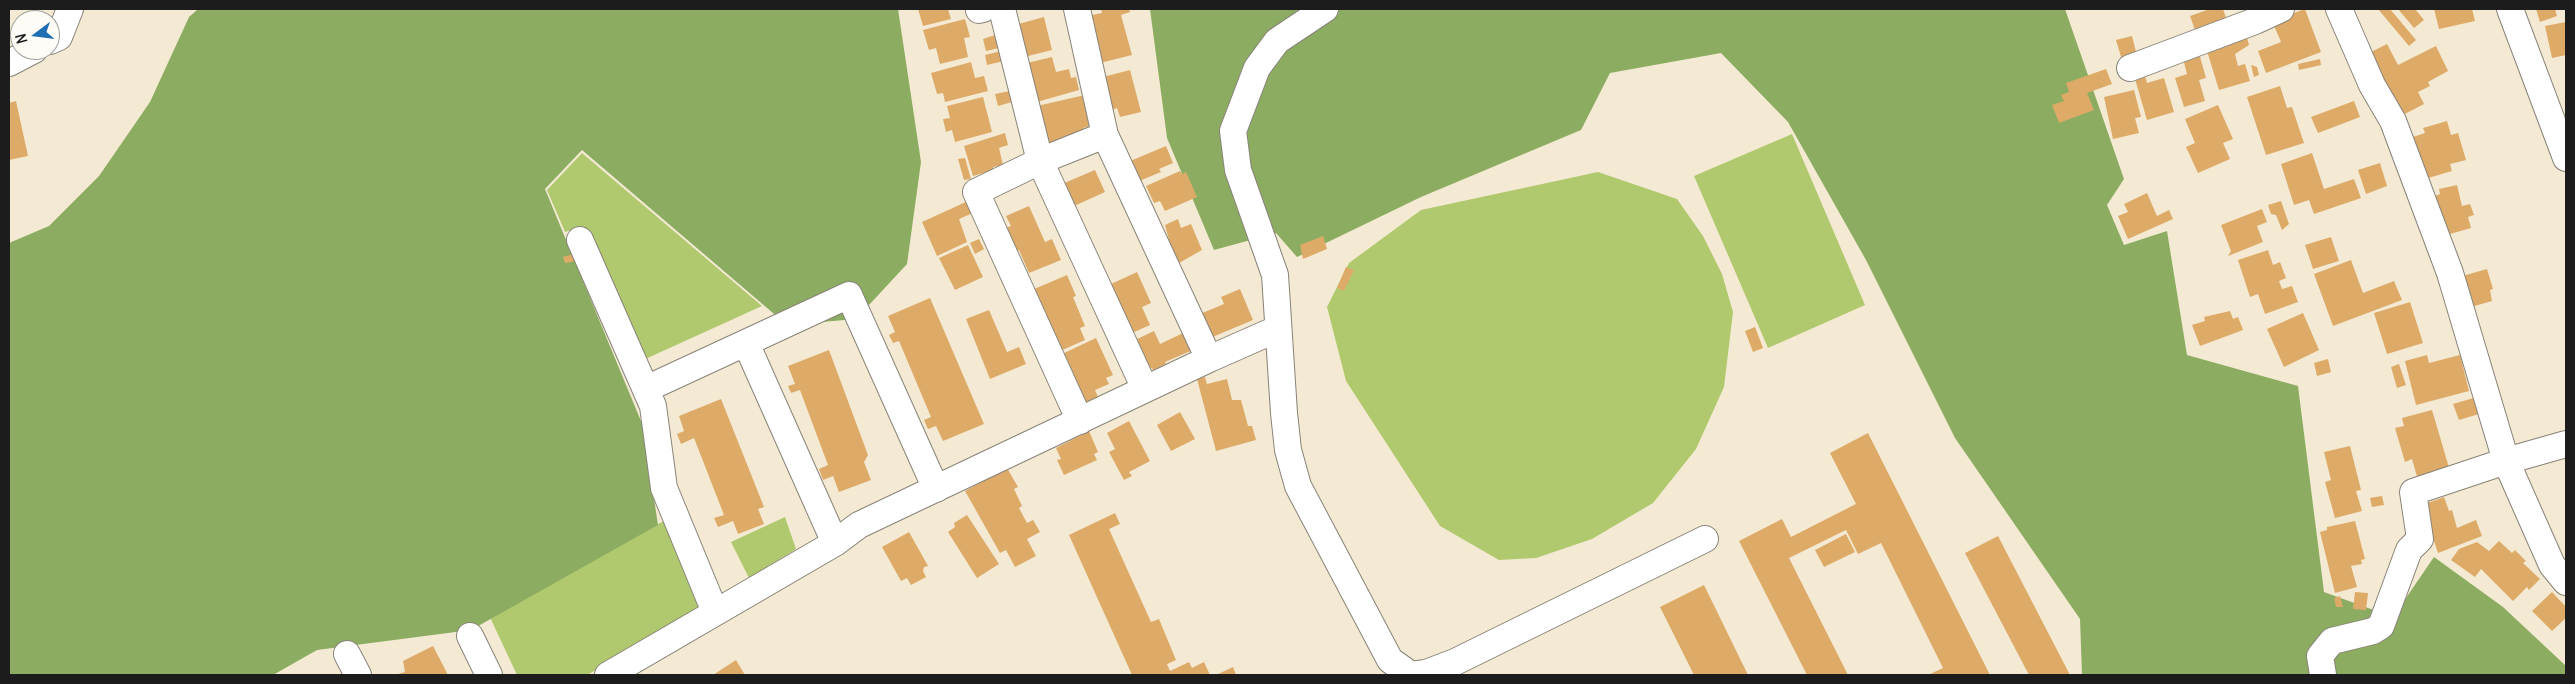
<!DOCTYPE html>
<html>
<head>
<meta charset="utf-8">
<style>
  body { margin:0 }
  #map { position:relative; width:2575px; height:684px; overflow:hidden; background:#f4ead3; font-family:Delius,sans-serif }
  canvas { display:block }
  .frame { position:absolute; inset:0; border:10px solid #1c1c1c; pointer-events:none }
  .north { position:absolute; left:10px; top:10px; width:50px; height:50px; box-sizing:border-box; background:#fdfcf7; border:1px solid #a3a29f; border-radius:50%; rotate:255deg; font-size:14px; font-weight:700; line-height:20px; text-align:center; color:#1c1c1c }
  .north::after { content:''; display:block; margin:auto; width:18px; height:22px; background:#1f6fb2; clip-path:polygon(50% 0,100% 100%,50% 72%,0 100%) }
</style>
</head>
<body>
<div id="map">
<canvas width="2575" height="684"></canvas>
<div class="frame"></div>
<div class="north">N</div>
</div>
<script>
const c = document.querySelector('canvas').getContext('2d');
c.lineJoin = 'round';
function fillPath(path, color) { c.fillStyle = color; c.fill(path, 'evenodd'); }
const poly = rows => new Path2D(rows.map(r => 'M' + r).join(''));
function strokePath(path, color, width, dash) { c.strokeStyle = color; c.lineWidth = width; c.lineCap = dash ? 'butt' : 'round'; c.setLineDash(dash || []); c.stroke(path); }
fillPath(poly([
  [1792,134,1865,305,1768,348,1694,176],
  [582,153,762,306,641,361,583,226,565,232,547,190],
  [1598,172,1677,199,1703,236,1722,274,1733,312,1724,387,1696,449,1653,503,1592,539,1536,558,1499,560,1440,526,1346,381,1327,307,1349,263,1421,210],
  [785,517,796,549,749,578,731,542],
  [664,521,703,610,587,675,517,675,488,613]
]), '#b1c96e');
fillPath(poly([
  [198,9,898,9,921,162,907,264,856,319,787,325,582,150,545,189,643,426,658,525,471,630,317,650,273,675,9,675,9,243,49,226,99,176,150,102,189,17],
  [1150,9,2065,9,2124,179,2107,205,2124,245,2167,231,2187,355,2298,386,2324,592,2393,617,2434,557,2503,607,2566,666,2566,675,2082,675,2080,619,1955,438,1866,260,1788,122,1721,53,1610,73,1581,130,1421,197,1297,257,1276,233,1214,250,1167,138]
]), '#8cad61');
fillPath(poly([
  [918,9,948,9,951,19,923,26],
  [1101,9,1129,9,1130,12,1121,15,1132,55,1100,63,1091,28,1095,27,1092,15,1102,13],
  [2210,9,2223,9,2226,18,2195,30,2190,16],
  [2305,9,2321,52,2266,73,2258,51,2281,42,2272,21],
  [2378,9,2390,9,2416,40,2409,46],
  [2398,9,2415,9,2424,20,2414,28],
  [2434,9,2472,9,2475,21,2439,29],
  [2536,9,2555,9,2557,16,2540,22],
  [1044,17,1052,50,1024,57,1015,25],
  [965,19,970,37,964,38,968,57,940,64,936,48,929,50,923,30],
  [2566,22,2566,55,2552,58,2545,26],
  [2246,34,2249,45,2235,54,2238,66,2245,64,2250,81,2219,90,2207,51],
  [995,35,999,48,986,51,983,39],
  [2132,36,2137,56,2122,60,2116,40],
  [2387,44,2398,65,2436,46,2448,71,2428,82,2430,86,2418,92,2424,104,2399,117,2371,52],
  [1001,51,1004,61,987,65,985,55],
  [2199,53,2206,78,2199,80,2205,101,2184,107,2175,78,2187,74,2183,58],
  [1052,57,1056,72,1069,69,1071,78,1076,77,1079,90,1037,102,1027,63],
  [2320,59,2321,65,2299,70,2298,64],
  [971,62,975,78,984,76,988,91,945,102,943,93,937,94,931,73],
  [2251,65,2257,67,2259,75,2254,77],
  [2106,69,2112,84,2087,93,2094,110,2059,123,2052,105,2064,101,2061,95,2069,92,2066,83],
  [1130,70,1141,112,1120,117,1117,108,1112,110,1103,77],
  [2145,76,2147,83,2164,78,2174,112,2147,120,2135,79],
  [2280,86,2287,108,2292,107,2304,143,2266,155,2247,97],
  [2134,90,2141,117,2135,118,2139,133,2113,139,2104,97],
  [1010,91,1012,102,998,106,995,94],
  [1085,95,1093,125,1083,128,1084,132,1059,139,1060,143,1047,146,1037,106],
  [983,97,992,132,955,142,952,130,946,132,943,119,950,118,947,106],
  [16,101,28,156,9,160,9,103],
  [2354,101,2360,117,2318,133,2311,117],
  [2218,105,2233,139,2223,143,2230,159,2198,173,2186,147,2195,143,2185,119],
  [2447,121,2451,135,2458,133,2466,160,2450,164,2452,171,2425,179,2413,137,2425,133,2423,128],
  [1005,133,1008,145,999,148,1003,165,993,167,994,170,973,176,964,146],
  [1166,146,1173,163,1159,169,1161,172,1137,182,1128,162],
  [2312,153,2324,189,2354,179,2361,198,2314,214,2309,200,2294,205,2281,164],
  [965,158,971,179,964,180,958,159],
  [2380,163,2387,186,2366,194,2358,170],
  [1095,170,1105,192,1072,207,1062,184],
  [1180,171,1182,174,1186,172,1197,197,1165,211,1160,201,1154,203,1146,186],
  [2457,185,2462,206,2470,204,2474,215,2468,217,2471,228,2443,236,2432,197,2440,194,2439,189],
  [2147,193,2157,216,2169,210,2173,219,2128,239,2118,216,2128,212,2124,204],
  [968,201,973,213,959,219,967,242,937,256,922,222],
  [2281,201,2289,224,2282,230,2276,215,2271,214,2268,205],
  [1029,206,1045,242,1052,239,1061,260,1029,273,1019,250,1013,253,1003,229,1011,226,1006,216],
  [2262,209,2267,222,2257,226,2263,242,2228,256,2231,251,2221,225],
  [1178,219,1181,228,1191,224,1202,250,1179,263,1177,257,1174,259,1165,225],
  [1323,236,1327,249,1303,259,1300,245],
  [2331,237,2339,261,2313,269,2305,245],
  [979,239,984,249,975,254,970,243],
  [968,245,983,277,955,290,939,258],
  [2268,250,2273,265,2280,262,2286,278,2279,281,2282,289,2292,286,2298,302,2265,314,2258,294,2250,297,2238,260],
  [573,254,575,261,565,263,563,257],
  [2351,260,2363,293,2394,281,2402,300,2333,326,2314,274],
  [1346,267,1354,270,1344,291,1337,288],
  [2487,269,2493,289,2490,290,2492,301,2471,307,2459,277],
  [1137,272,1151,303,1142,307,1150,325,1132,333,1109,285],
  [1067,275,1076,296,1073,297,1085,326,1080,328,1085,340,1058,352,1056,337,1044,309,1041,311,1032,290],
  [1240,289,1253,320,1210,338,1200,314,1224,304,1221,297],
  [930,298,984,424,943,441,936,426,928,429,924,420,931,417,899,341,893,343,889,335,895,332,888,316],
  [2410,302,2423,343,2387,354,2374,313],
  [989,310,1007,352,1019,347,1026,364,990,379,966,319],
  [2230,311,2233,319,2238,317,2243,330,2200,346,2192,325,2205,321,2204,317],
  [2303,313,2319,350,2284,367,2267,329],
  [1755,327,1763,348,1753,352,1745,331],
  [1154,331,1160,344,1183,333,1193,350,1165,362,1166,364,1153,370,1152,368,1149,369,1135,340],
  [1096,338,1113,375,1106,378,1109,384,1095,390,1098,397,1082,404,1060,355],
  [829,350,868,455,864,462,871,480,839,492,833,476,823,480,819,469,828,465,800,390,791,393,788,386,795,384,788,366],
  [2427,355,2429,363,2460,355,2469,391,2416,405,2405,361],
  [2328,359,2331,372,2317,376,2314,363],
  [2399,364,2406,385,2397,388,2391,367],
  [1205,377,1207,384,1227,379,1232,400,1241,400,1248,426,1252,426,1256,440,1216,451,1197,379],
  [2477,397,2482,413,2459,420,2453,404],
  [721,399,764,507,758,509,764,524,738,534,733,521,718,527,714,518,724,515,694,438,681,444,677,434,684,431,679,416],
  [2432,410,2450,471,2418,480,2412,459,2405,462,2395,428,2404,426,2402,418],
  [1180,412,1195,439,1171,451,1157,425],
  [1129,421,1150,461,1129,472,1132,476,1124,480,1109,452,1115,449,1107,433],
  [1089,431,1098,452,1094,454,1097,460,1064,475,1057,460,1061,459,1056,448],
  [1868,433,1990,675,1928,675,1943,668,1881,543,1858,554,1846,530,1789,558,1848,675,1807,675,1739,541,1782,519,1791,537,1856,504,1830,453],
  [2350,446,2361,490,2356,491,2362,511,2335,518,2325,482,2331,480,2324,452],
  [1007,468,1018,487,1014,489,1022,506,1019,508,1027,523,1033,520,1040,532,1027,539,1036,556,1015,567,1006,550,1000,553,965,491],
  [2382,496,2384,505,2372,507,2370,498],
  [2444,497,2449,511,2452,510,2457,528,2476,520,2482,536,2438,553,2422,505],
  [1115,513,1120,524,1109,529,1151,622,1159,619,1176,660,1167,664,1170,671,1189,662,1192,668,1204,662,1210,675,1132,675,1069,535],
  [967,515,999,564,977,578,948,532,955,527,954,523],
  [2355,521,2365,559,2361,560,2362,564,2351,566,2357,587,2335,593,2320,532,2327,530,2327,527],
  [909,532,928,566,924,567,923,571,926,577,911,585,907,578,901,581,882,547],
  [1846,534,1855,552,1824,567,1815,550],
  [1998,536,2070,675,2029,675,1965,553],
  [2499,541,2512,553,2515,550,2526,561,2523,563,2540,579,2529,590,2527,587,2513,601,2481,569,2475,577,2451,560,2459,549,2477,542,2489,551],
  [1704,585,1748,675,1694,675,1660,607],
  [2355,592,2368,593,2366,610,2353,609],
  [2552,592,2566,607,2566,618,2552,631,2532,611],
  [2340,596,2343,607,2336,607,2334,598],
  [433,646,448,675,395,675,405,672,403,661],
  [736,660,745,675,713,675],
  [1233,667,1236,675,1216,675]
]), '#ddaa68');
const minor = poly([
  [1002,9,1040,161,1145,389],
  [1077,9,1105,135,1209,359],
  [1325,9,1277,41,1257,68,1233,131,1238,170,1275,275,1284,413,1288,450,1298,486,1390,660,1411,675],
  [2339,9,2372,85,2393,121,2450,273,2506,461,2552,565,2566,582],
  [2510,9,2566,158],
  [979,10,983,9],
  [50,41,59,37,70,9],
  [9,63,34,50],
  [2130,68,2255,21,2281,9],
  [580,240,653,406,664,488,715,612],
  [746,343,835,543],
  [646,389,849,295,936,489],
  [1080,421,976,192,1040,161,1105,135],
  [470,636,489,675],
  [347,654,358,675],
  [608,675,835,543,859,525,1209,359,1277,329],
  [1411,675,1426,673,1455,662,1705,539],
  [2323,675,2320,656,2332,641,2373,631,2381,626,2409,550,2420,539,2413,492,2506,461,2566,444]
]);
strokePath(minor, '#888378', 28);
strokePath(minor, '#fff', 26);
</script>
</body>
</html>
